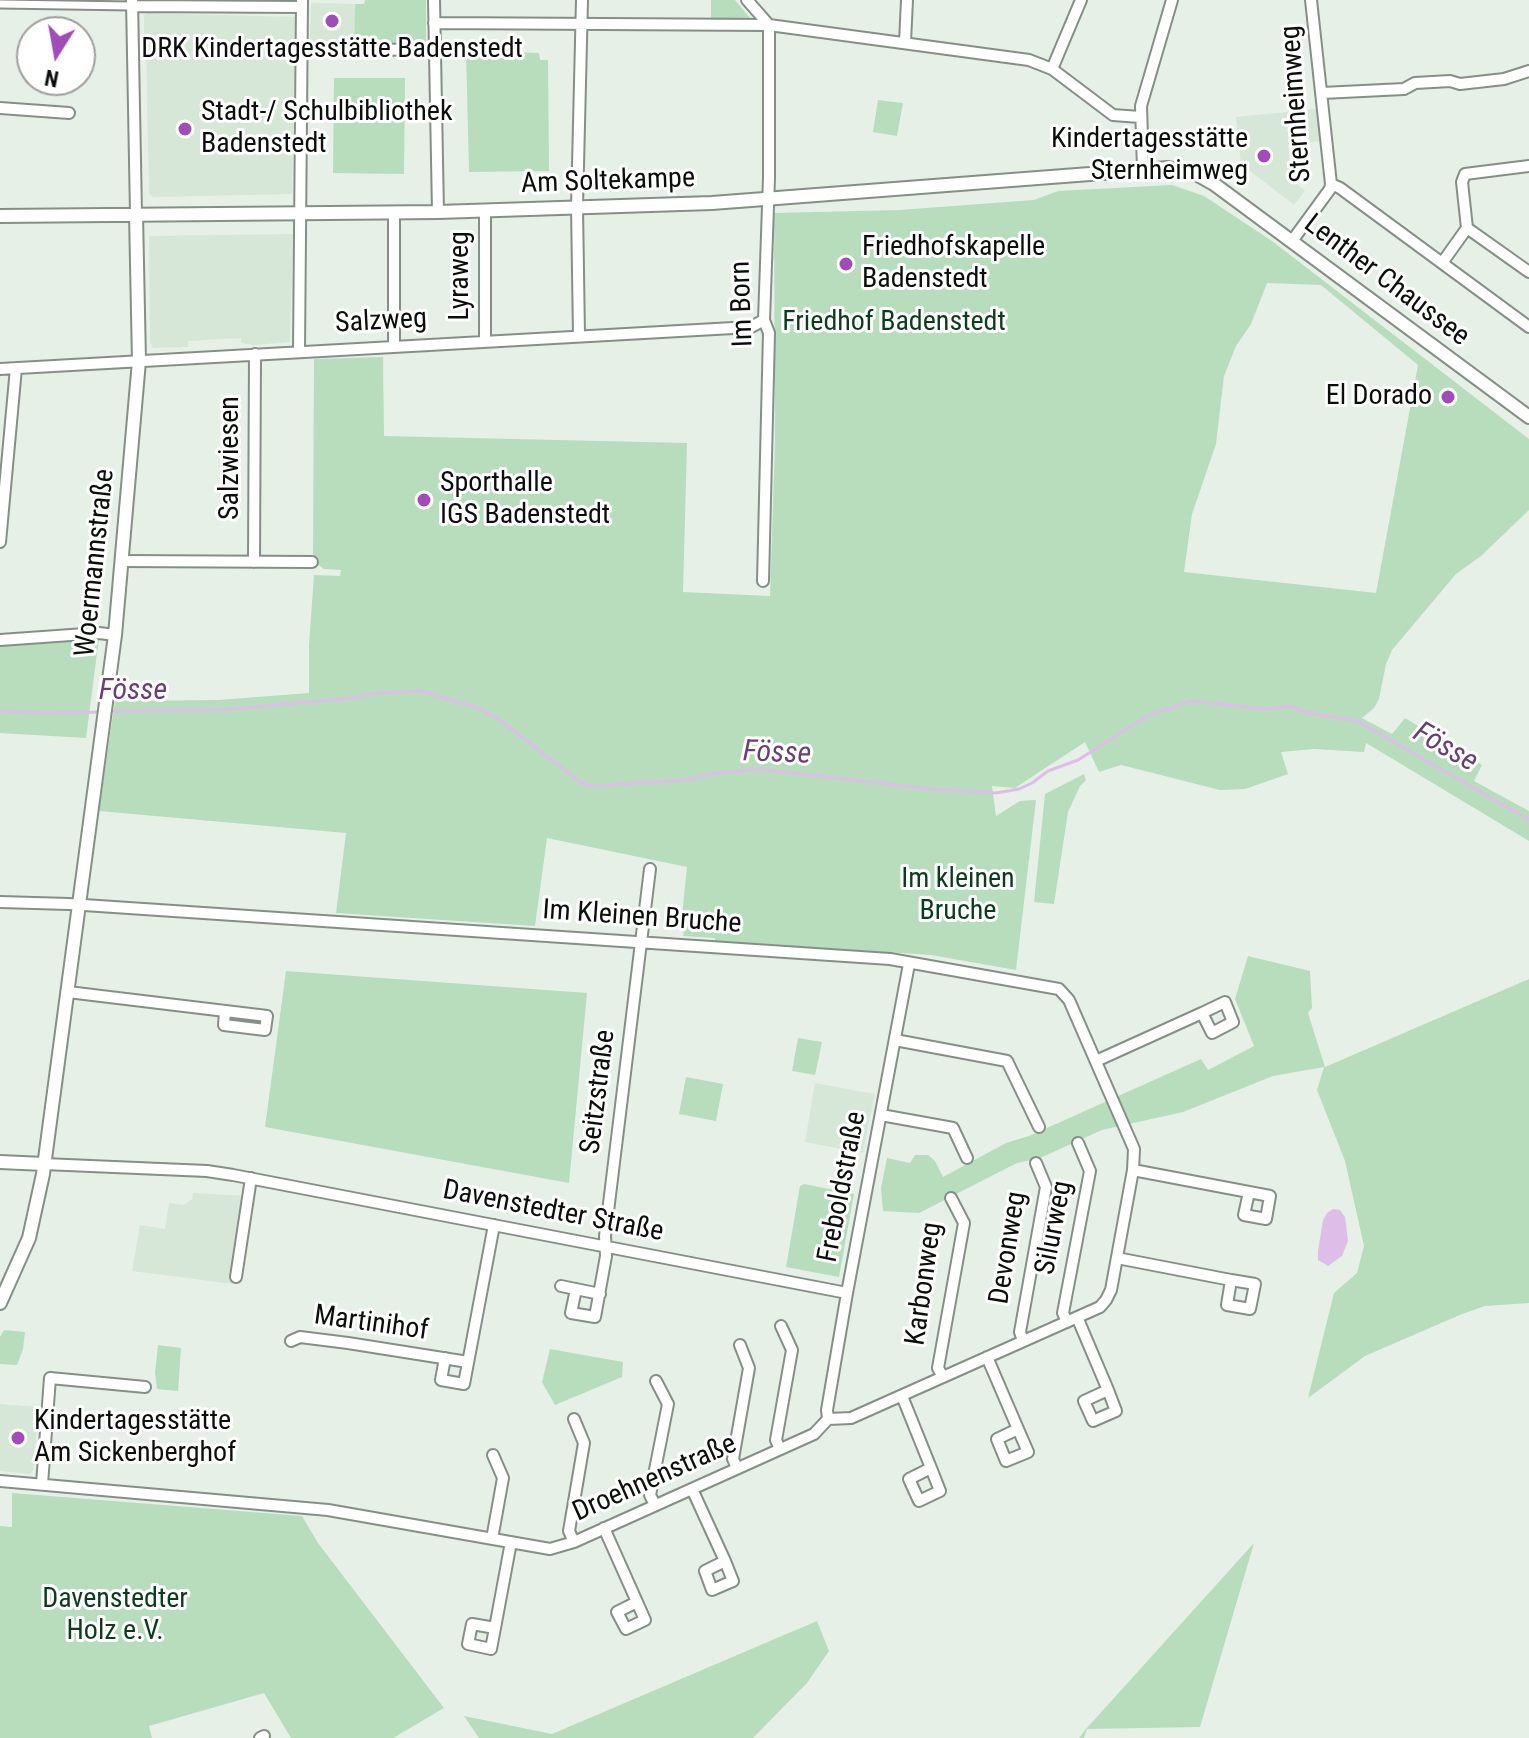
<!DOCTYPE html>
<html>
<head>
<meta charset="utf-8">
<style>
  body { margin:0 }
  #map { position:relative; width:1529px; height:1738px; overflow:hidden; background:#e6f0e7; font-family:"Roboto Condensed",sans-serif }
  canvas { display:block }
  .north { position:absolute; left:16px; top:16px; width:80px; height:80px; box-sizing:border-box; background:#fff; border:2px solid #9d9f9d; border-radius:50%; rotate:191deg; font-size:22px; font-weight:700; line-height:32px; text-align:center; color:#0b0e0b }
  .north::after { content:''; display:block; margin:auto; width:28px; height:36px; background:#a14cba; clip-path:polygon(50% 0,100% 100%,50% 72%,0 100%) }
</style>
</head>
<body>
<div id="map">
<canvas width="1529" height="1738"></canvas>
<div class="north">N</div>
</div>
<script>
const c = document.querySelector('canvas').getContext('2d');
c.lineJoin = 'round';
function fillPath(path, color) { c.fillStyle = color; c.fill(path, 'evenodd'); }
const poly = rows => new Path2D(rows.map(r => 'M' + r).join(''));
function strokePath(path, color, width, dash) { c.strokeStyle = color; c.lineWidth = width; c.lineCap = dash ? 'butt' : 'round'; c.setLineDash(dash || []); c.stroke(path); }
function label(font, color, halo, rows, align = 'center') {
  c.font = font + ' "Roboto Condensed",sans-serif'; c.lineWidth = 6; c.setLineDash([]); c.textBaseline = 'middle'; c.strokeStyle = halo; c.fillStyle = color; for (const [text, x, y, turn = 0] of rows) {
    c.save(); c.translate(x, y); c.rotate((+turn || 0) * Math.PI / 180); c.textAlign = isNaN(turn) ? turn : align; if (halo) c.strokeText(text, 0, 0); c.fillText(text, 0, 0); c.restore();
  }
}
fillPath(poly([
  [311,3,355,4,354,44,314,43,310,38],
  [147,13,295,17,292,194,153,197,149,193,146,42,144,42,144,15],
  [1317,109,1320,141,1288,145,1292,180,1305,191,1294,205,1241,164,1236,117],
  [293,234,290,342,255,345,241,343,241,338,188,341,188,347,153,348,150,342,149,236],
  [815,1083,875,1094,863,1153,805,1142],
  [193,1193,245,1196,233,1284,132,1271,140,1225,165,1229,169,1203,184,1205,192,1199],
  [0,1404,39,1407,33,1470,30,1474,0,1471]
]), '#d6e7d8');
fillPath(poly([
  [365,0,426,0,426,44,354,44,355,4,364,4],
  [711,0,735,0,750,18,748,20,711,20],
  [466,50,539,53,540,60,548,60,549,171,469,172],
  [334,78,405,78,404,174,333,173],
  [878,100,903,103,897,136,873,132],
  [1172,185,1204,196,1272,241,1529,439,1529,510,1481,556,1456,574,1392,650,1386,664,1379,699,1374,708,1362,718,1392,734,1405,718,1482,765,1474,781,1529,811,1529,841,1366,743,1364,752,1314,749,1281,752,1288,774,1245,789,1220,790,1121,765,1099,772,1085,742,1015,788,992,786,996,816,1020,801,1036,800,1016,970,931,955,715,941,715,938,683,936,686,917,682,916,687,867,547,838,535,926,336,913,346,833,99,811,115,701,218,700,309,693,309,645,314,575,340,576,341,570,324,569,313,561,314,359,383,357,384,436,687,443,683,592,770,596,775,443,774,213,899,210,1034,200,1058,191],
  [1267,283,1321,285,1418,365,1376,593,1184,572,1192,514,1216,444,1224,376,1236,346,1251,324],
  [99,638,86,738,0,733,0,643],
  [1084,774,1086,780,1080,786,1068,812,1054,904,1034,902,1045,794],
  [1248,956,1310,971,1312,1008,1308,1013,1325,1067,1529,979,1529,1303,1485,1306,1462,1314,1365,1356,1308,1398,1334,1293,1357,1273,1364,1246,1345,1161,1317,1090,1324,1067,1273,1076,1183,1112,1102,1130,1040,1158,1017,1163,919,1213,883,1211,881,1188,887,1158,910,1163,915,1155,928,1155,935,1161,943,1177,1006,1143,1029,1136,1201,1059,1208,1070,1254,1046,1235,999],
  [286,971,587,993,569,1183,265,1127],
  [798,1038,822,1042,815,1075,792,1071],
  [686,1077,723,1084,716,1121,679,1114],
  [804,1184,854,1194,839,1277,786,1267,800,1186],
  [4,1330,25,1332,23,1349,17,1365,0,1364,0,1337],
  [158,1345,181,1348,178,1391,157,1389,155,1373],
  [550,1349,623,1362,622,1377,555,1405,542,1382],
  [12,1493,302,1516,318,1543,444,1708,393,1738,291,1738,264,1693,149,1726,152,1738,0,1738,0,1526,12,1527],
  [1254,1543,1200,1727,1087,1729,1084,1738,1079,1738,1086,1729],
  [817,1621,829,1651,807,1683,753,1738,479,1738,464,1716,552,1734]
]), '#b7ddbd');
fillPath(poly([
  [1333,1209,1340,1210,1345,1217,1348,1241,1342,1256,1328,1266,1318,1260,1318,1251,1323,1220,1327,1213]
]), '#debde9');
strokePath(poly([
  [0,711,44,713,103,712],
  [110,711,222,710,352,698,375,693,422,691,478,708,497,718,580,782,590,786,689,780,710,774,759,769,930,789,996,793,1019,789,1032,783,1048,771,1078,760,1149,715,1191,701,1266,709,1290,706,1304,712,1357,721,1529,820]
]), '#debde9', 3);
const pedestrian = poly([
  [0,4,132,6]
]);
const minor = poly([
  [132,0,136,214],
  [434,0,438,212],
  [747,0,769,25,1029,60,1052,69,1113,115,1140,117],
  [132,6,302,7],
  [434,23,769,25,769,178,764,320,769,333,763,581],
  [905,42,907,0],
  [302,49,435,50],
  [1052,69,1081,0],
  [1322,93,1404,89,1415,83,1450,81,1460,84,1504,79,1529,71],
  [0,108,69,113],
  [1143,169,1141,106,1172,0],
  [1331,184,1340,188,1529,327],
  [485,211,485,341],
  [1467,228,1529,272],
  [1292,241,1330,189,1331,184,1311,0],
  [1442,263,1467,228,1462,182,1465,174,1529,166],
  [579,336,577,207,582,0],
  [394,346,394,212],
  [299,351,302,0],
  [0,369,751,327,764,320],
  [0,542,16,368],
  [121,561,312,562],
  [254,562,255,354],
  [0,640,99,633,115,635],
  [0,902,69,904,890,959,1059,989,1069,1000,1134,1149,1133,1170,1111,1290,1106,1300,1100,1307,851,1418,828,1419],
  [68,992,217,1010,267,1016,265,1030,224,1025,225,1011],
  [895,1040,1007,1061,1039,1127],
  [1096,1061,1202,1013,1212,1033,1233,1022,1225,1002,1202,1013],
  [881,1115,953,1128,967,1158],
  [44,1164,207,1171,233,1175,847,1293],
  [1133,1170,1270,1196,1266,1219,1244,1215,1249,1192],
  [1117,1258,1231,1280,1227,1305,1250,1309,1255,1284,1231,1280],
  [236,1277,251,1178],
  [561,1286,600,1294],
  [576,1289,571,1313,595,1317,606,1256,605,1236,650,869],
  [1077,1317,1108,1390,1084,1401,1093,1421,1116,1411,1108,1390],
  [1067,1322,1063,1313,1090,1171,1078,1143],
  [291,1341,300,1337,348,1343,468,1362],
  [1023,1341,1020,1332,1046,1187,1036,1163],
  [987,1357,1018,1429,997,1439,1006,1461,1028,1452,1018,1429],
  [445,1358,441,1380,464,1384,494,1225],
  [943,1377,938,1368,964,1223,951,1198],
  [902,1396,931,1468,909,1479,919,1501,940,1491,931,1468],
  [574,1419,584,1443,569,1531,574,1542],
  [828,1419,827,1410,847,1293,909,964],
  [780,1449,776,1440,792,1350,781,1326],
  [737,1468,733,1459,749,1368,740,1345],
  [0,1481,328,1510,550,1549,574,1542,814,1434,828,1419],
  [42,1484,50,1378,145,1387],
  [692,1489,725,1561,705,1571,712,1590,733,1581,725,1561],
  [655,1505,650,1495,668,1404,656,1381],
  [604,1528,637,1602,617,1612,626,1629,645,1620,637,1602],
  [492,1539,503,1478,493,1455],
  [495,1628,491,1649,468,1644,472,1624,495,1628,511,1542],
  [260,1738,264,1736]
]);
const tertiary = poly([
  [0,216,438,212,712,203,1168,168,1198,175,1214,184,1529,417],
  [0,1162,44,1164],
  [0,1303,29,1238,43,1174,115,635,139,361,136,214]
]);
strokePath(pedestrian, '#868f87', 11);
strokePath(minor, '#868f87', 14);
strokePath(tertiary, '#868f87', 16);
strokePath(pedestrian, '#fff', 7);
strokePath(minor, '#fff', 10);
strokePath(tertiary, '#fff', 12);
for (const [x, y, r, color] of [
  [332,21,8,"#a14cba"],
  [185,129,8,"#a14cba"],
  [1264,156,8,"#a14cba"],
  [846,264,8,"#a14cba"],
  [1448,397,8,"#a14cba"],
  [424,500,8,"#a14cba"],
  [18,1438,8,"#a14cba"]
]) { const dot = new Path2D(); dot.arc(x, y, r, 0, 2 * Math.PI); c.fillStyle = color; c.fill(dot); strokePath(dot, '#fff', 3); }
label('28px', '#0b0e0b', '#fff', [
  ["DRK Kindertagesstätte Badenstedt",332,50,"center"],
  ["Stadt-/ Schulbibliothek",201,113],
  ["Badenstedt",201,145],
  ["Kindertagesstätte",1248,140,"right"],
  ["Sternheimweg",1248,172,"right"],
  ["Friedhofskapelle",862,248],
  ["Badenstedt",862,280],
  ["El Dorado",1432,397,"right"],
  ["Sporthalle",440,484],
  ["IGS Badenstedt",440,516],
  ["Kindertagesstätte",34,1422],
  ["Am Sickenberghof",34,1454]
], 'left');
label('28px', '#0b0e0b', '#fff', [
  ["Sternheimweg",1297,104,-94],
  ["Am Soltekampe",608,182,-2],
  ["Lyraweg",461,276,-90],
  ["Lenther Chaussee",1386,281,37],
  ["Im Born",743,304,-92],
  ["Salzweg",381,322,-3],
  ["Salzwiesen",231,458,-90],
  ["Woermannstraße",96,563,-84],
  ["Im Kleinen Bruche",642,918,4],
  ["Seitzstraße",599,1092,-83],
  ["Freboldstraße",843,1187,-79],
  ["Davenstedter Straße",553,1212,11],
  ["Silurweg",1055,1228,-79],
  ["Devonweg",1009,1248,-81],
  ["Karbonweg",925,1284,-82],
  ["Martinihof",371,1324,8],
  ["Droehnenstraße",655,1479,-24]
]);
label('28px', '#0b3d1b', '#fff', [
  ["Friedhof Badenstedt",894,323],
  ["Im kleinen",958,880],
  ["Bruche",958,912],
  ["Davenstedter",115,1600],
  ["Holz e.V.",115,1632]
]);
label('italic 30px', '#693f76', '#fff', [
  ["Fösse",133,691],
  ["Fösse",1445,748,30],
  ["Fösse",777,754,2]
]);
</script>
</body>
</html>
